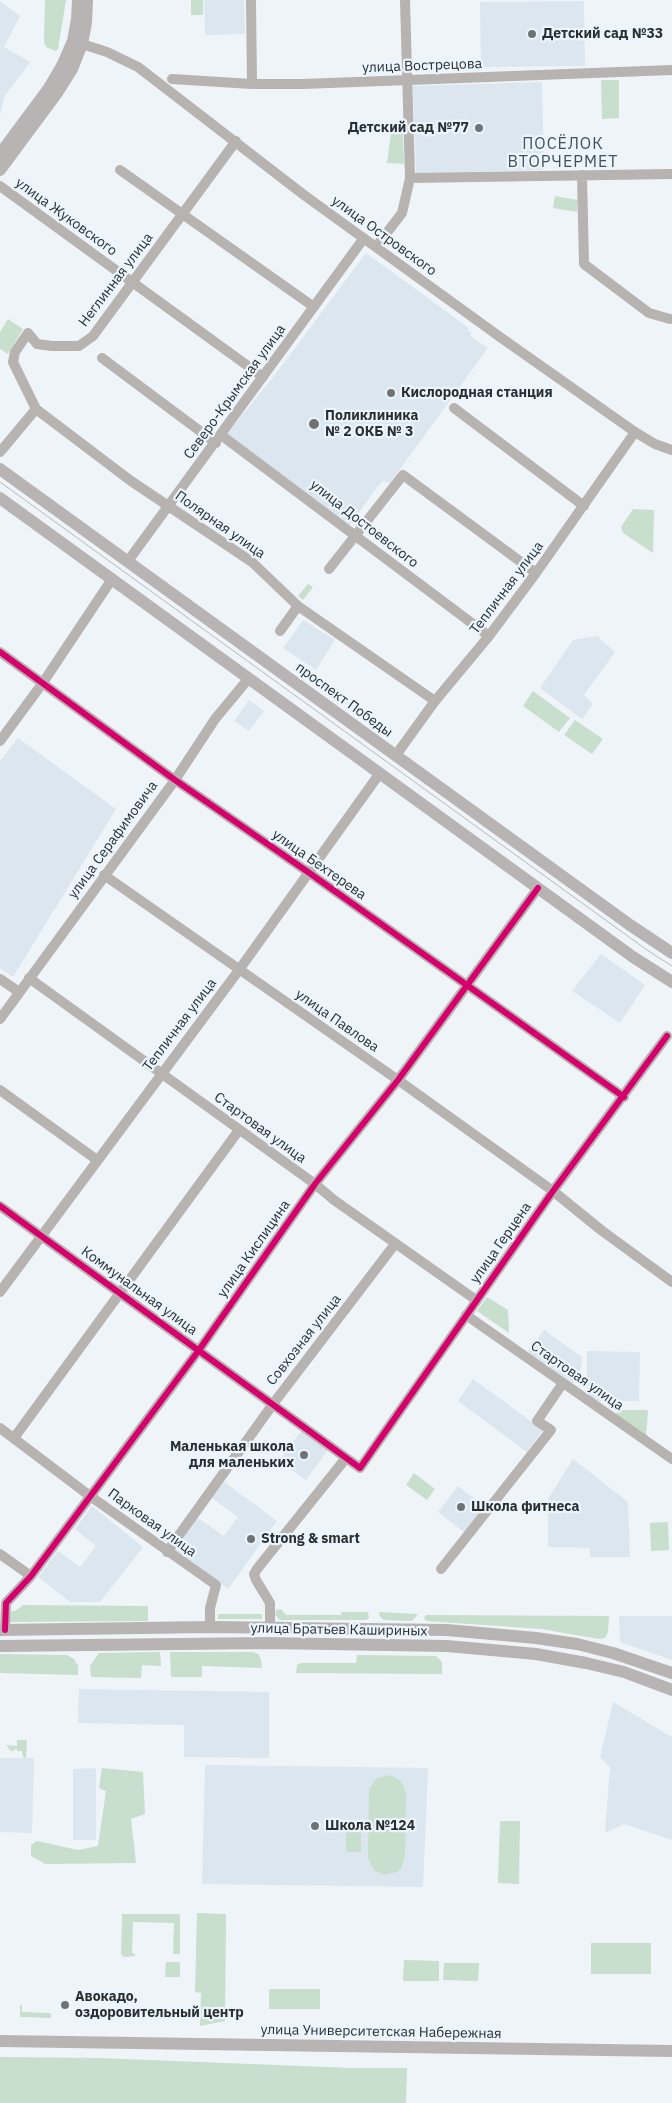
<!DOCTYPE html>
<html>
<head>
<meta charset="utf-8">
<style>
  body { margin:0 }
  canvas { display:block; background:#eff4f9 }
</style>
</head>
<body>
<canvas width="672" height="2103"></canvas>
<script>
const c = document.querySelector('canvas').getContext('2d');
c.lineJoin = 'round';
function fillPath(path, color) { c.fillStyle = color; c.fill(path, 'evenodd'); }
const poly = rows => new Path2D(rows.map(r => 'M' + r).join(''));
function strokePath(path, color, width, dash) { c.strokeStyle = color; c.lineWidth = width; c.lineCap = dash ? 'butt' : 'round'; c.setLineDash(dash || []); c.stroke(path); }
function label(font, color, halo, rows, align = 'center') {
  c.font = font + ' "IBM Plex Sans",sans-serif'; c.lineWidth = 4.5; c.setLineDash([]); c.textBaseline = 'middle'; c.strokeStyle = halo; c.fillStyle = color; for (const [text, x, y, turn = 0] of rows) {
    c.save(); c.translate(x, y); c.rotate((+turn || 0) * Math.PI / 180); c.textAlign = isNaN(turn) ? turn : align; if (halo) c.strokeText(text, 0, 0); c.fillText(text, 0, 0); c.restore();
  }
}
fillPath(poly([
  [204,0,244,0,245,34,205,35],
  [0,1,20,16,4,47,30,62,4,97,0,116],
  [584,1,585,66,481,67,480,2],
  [542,82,544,170,416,173,413,86],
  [366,253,469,328,468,330,472,333,470,336,488,348,390,483,383,481,378,486,350,525,226,435,274,376],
  [303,620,335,640,316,670,283,648],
  [597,636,615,652,584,695,593,704,582,719,540,688,573,640],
  [249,700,264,711,249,731,234,721],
  [18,738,116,809,13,977,0,968,0,761],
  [601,954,645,985,620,1023,572,991],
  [544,1330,582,1357,580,1373,573,1383,528,1352],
  [587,1351,640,1352,639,1401,595,1401,587,1396],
  [473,1379,543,1430,527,1452,458,1401],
  [301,1431,328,1450,306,1480,279,1461],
  [573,1459,628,1502,630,1557,590,1557,590,1548,548,1547,548,1499],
  [224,1482,277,1521,228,1589,175,1550,198,1518,224,1536,238,1517,212,1498],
  [458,1486,485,1507,465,1533,438,1512],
  [92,1506,143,1547,100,1602,70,1602,38,1577,58,1551,80,1567,96,1546,75,1529],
  [619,1616,672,1616,672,1660,620,1642],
  [79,1689,269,1692,269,1758,184,1757,184,1725,78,1723],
  [613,1702,672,1737,672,1840,624,1824,605,1833,610,1767,600,1757],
  [0,1758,34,1758,32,1833,0,1832],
  [205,1765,428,1768,423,1887,202,1884],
  [96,1768,96,1840,73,1840,73,1769]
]), '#dce6ef');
fillPath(poly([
  [45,0,66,0,58,49,55,51,46,47,44,42],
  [191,0,203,0,203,15,191,15],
  [601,80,619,80,619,118,602,119],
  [391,132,403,133,404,164,387,163],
  [555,196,578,200,577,212,553,208],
  [8,319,23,329,8,354,0,349,0,332],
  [633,509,654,510,653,553,623,533,621,527],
  [308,584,313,587,303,600,298,596],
  [533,691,570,718,559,732,523,706],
  [575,720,603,739,592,754,564,735],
  [487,1297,508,1310,509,1333,477,1311],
  [617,1410,648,1410,646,1437,616,1417],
  [414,1473,435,1489,427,1500,406,1485],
  [668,1522,669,1550,651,1551,650,1523],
  [23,1605,148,1606,148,1621,10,1622,11,1611,15,1611],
  [281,1609,286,1615,341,1615,341,1612,368,1612,369,1618,366,1620,280,1620,275,1615,276,1610],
  [379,1612,418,1614,412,1621,384,1620,380,1617],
  [218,1614,262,1614,262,1619,218,1619],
  [426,1615,609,1616,608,1632,605,1638,599,1639,541,1629,426,1621,424,1618],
  [160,1652,161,1666,142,1665,141,1678,91,1677,90,1666,99,1653],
  [170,1652,252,1652,258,1654,261,1659,262,1668,202,1666,202,1677,171,1677],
  [0,1654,67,1655,74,1659,78,1666,78,1675,0,1673],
  [357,1655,436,1656,442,1662,442,1674,296,1673,297,1665,301,1663,356,1663],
  [17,1740,27,1740,26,1758,23,1757,22,1751,17,1751,17,1749,15,1749,14,1751,11,1751,6,1745,17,1746],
  [102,1768,143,1772,145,1814,131,1819,136,1863,45,1864,31,1856,31,1845,37,1841,78,1850,98,1846,106,1791,99,1788],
  [390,1775,401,1781,406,1793,405,1856,401,1868,397,1872,384,1875,374,1870,368,1858,369,1789,377,1778],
  [500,1821,520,1821,519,1884,498,1883],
  [346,1828,361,1828,361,1852,346,1852],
  [197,1913,226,1914,225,2021,200,2026,201,1993,195,1992],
  [122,1914,180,1914,180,1954,173,1954,174,1923,133,1922,132,1953,135,1954,135,1956,124,1957,121,1954],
  [591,1943,651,1943,651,1974,591,1974],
  [404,1960,439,1961,439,1981,403,1981],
  [166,1962,180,1962,180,1977,165,1977],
  [444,1963,479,1963,478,1981,443,1980],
  [269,1989,320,1989,320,2009,269,2009],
  [20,2005,22,2005,22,2012,51,2013,51,2018,20,2017],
  [83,2013,113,2014,113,2019,83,2018],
  [0,2057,99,2058,352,2068,407,2068,406,2103,0,2103]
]), '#c7dfcc');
strokePath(poly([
  [251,0,252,84],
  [82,44,107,52,138,67,304,195,500,337,635,432,655,444,672,450],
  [172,79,252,84,303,84,672,70],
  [120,170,314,307],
  [582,175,584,264,649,313,670,319],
  [410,178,672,174],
  [0,186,263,377],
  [376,247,402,213,410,178,405,0],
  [102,358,216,443],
  [454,408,584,506],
  [36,409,131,481,252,562,298,606,435,701],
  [221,435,489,636],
  [0,452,36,409,13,362,15,352,28,333,37,344,52,346,79,346,93,336,236,141],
  [128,561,364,238],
  [329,569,403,475,536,573],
  [280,631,298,606],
  [0,652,175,780,308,872,624,1097],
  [0,741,42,684,112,579],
  [396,755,435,701,489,636,536,573,635,432],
  [104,875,398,1080,553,1191,601,1230,672,1282],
  [29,978,315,1184,334,1200,476,1300],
  [0,979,19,992],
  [0,1019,175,780,215,719,249,678],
  [0,1090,97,1160],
  [0,1206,360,1468,553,1191,667,1036],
  [0,1292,239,970,380,773],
  [466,1315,672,1459],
  [0,1428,90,1496,216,1585,210,1608,210,1627],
  [14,1438,239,1130],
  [167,1552,273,1404,395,1244],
  [0,1554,31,1576],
  [441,1569,551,1430,537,1421,563,1383],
  [270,1627,270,1603,256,1580,254,1574,257,1569,346,1458],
  [5,1630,6,1603,31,1576,199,1350,315,1184,398,1080,538,888]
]), '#b6b3b0', 10);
strokePath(poly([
  [0,154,49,88,63,64,73,41,77,19,78,0],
  [0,170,57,93,72,69,82,44,86,23,87,0],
  [0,469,630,925,672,953],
  [0,498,633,957,672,982],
  [0,1630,210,1627,447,1630,536,1638,577,1644,613,1653,672,1673],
  [0,1646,266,1643,447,1646,536,1654,586,1663,624,1672,672,1690],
  [0,2041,672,2051]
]), '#b8b4b4', 12);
strokePath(poly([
  [0,482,647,950,672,966]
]), '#b8b8b8', 1);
strokePath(poly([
  [0,652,175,780,308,872,624,1097],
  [0,1206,360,1468,553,1191,667,1036],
  [5,1630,6,1603,31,1576,199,1350,315,1184,398,1080,538,888]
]), '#d6006c', 6);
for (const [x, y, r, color] of [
  [532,34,5,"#6f7376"],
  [479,128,5,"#6f7376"],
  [391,393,5,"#6f7376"],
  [314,424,6,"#6f7376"],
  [304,1455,5,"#6f7376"],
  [461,1507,5,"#6f7376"],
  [251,1539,5,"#6f7376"],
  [315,1826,5,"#6f7376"],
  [65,2005,5,"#6f7376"]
]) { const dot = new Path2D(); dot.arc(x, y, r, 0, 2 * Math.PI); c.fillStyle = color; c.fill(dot); strokePath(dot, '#ebf5fd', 2); }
label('bold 14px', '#2a2e30', '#ebf5fd', [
  ["Детский сад №33",542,34],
  ["Детский сад №77",469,128,"right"],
  ["Кислородная станция",401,393],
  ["Поликлиника",325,416],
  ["№ 2 ОКБ № 3",325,432],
  ["Маленькая школа",294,1447,"right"],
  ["для маленьких",294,1463,"right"],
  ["Школа фитнеса",471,1507],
  ["Strong & smart",261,1539],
  ["Школа №124",325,1826],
  ["Авокадо,",75,1997],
  ["оздоровительный центр",75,2013]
], 'left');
label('14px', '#2a2e30', '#ebf5fd', [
  ["улица Вострецова",422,66,-2],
  ["улица Жуковского",66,217,36],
  ["улица Островского",384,236,36],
  ["Неглинная улица",116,280,-53],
  ["Северо-Крымская улица",235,392,-54],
  ["улица Достоевского",364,524,38],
  ["Полярная улица",220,525,35],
  ["Тепличная улица",507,588,-53],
  ["проспект Победы",344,700,36],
  ["улица Серафимовича",113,840,-54],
  ["улица Бехтерева",319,865,35],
  ["улица Павлова",337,1021,35],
  ["Тепличная улица",180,1025,-53],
  ["Стартовая улица",260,1128,36],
  ["улица Герцена",501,1243,-55],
  ["улица Кислицина",254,1249,-55],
  ["Коммунальная улица",139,1291,36],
  ["Совхозная улица",304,1340,-52],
  ["Стартовая улица",577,1376,35],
  ["Парковая улица",152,1523,36],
  ["улица Братьев Кашириных",339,1630,1],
  ["улица Университетская Набережная",381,2032,1]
]);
c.letterSpacing = '1px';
label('16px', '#474f55', '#ebf5fd', [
  ["ПОСЁЛОК",563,144],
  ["ВТОРЧЕРМЕТ",563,162]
]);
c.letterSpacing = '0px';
</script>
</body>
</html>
